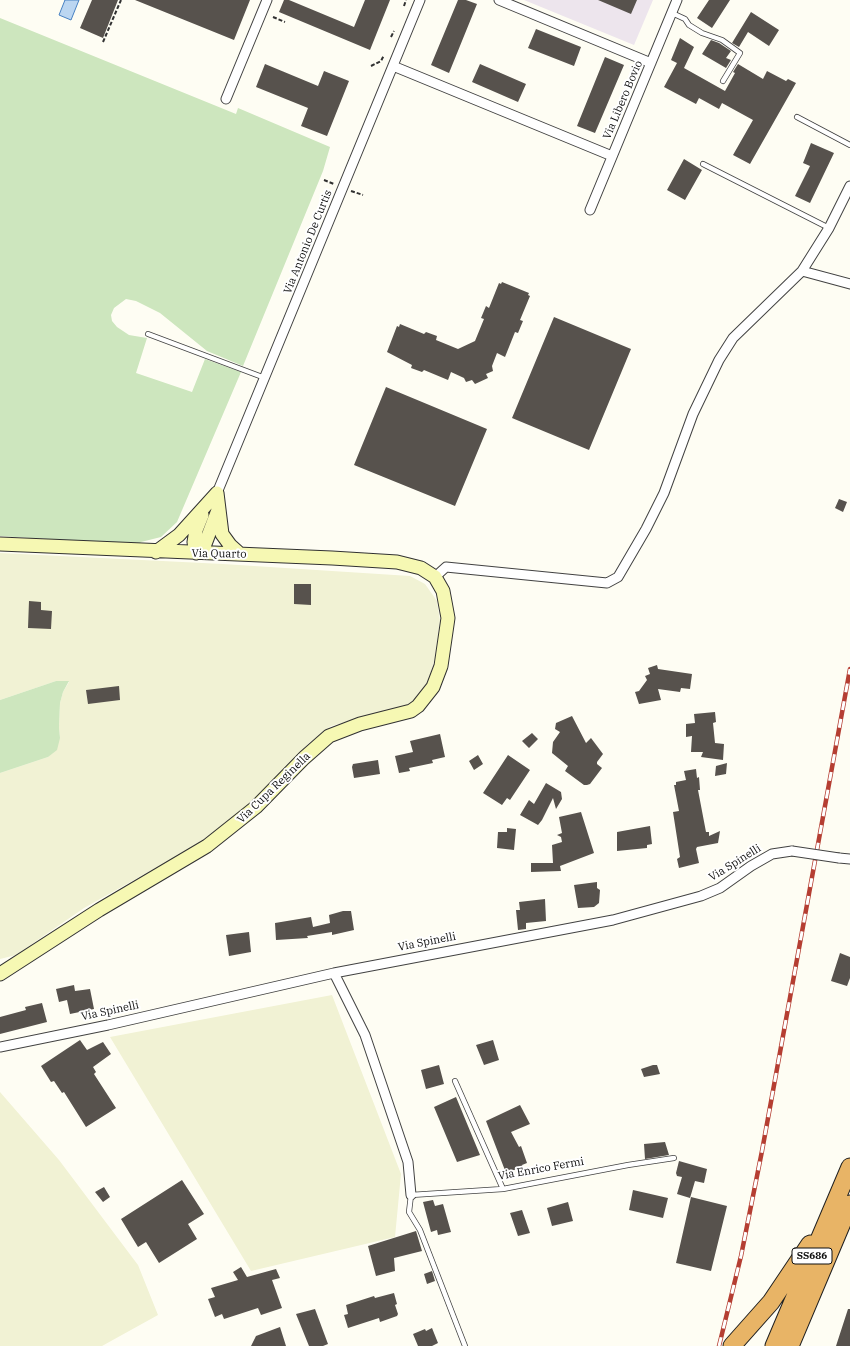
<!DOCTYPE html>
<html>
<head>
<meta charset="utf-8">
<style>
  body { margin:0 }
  canvas { display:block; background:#fefdf3 }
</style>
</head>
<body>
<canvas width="850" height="1346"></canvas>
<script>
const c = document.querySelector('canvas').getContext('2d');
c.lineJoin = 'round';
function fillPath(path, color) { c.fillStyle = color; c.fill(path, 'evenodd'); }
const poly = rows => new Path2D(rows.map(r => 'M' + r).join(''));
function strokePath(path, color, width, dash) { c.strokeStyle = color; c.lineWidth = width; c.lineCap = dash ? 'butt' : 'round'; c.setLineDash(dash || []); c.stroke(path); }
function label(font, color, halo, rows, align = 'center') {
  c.font = font + ' "IBM Plex Serif",serif'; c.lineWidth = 4; c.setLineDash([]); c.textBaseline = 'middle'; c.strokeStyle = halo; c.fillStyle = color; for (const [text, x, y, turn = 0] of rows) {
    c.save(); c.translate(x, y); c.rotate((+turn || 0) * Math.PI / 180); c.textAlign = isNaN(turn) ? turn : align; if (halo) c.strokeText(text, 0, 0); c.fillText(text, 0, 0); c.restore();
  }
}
fillPath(poly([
  [524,0,653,0,634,45]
]), '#ede5ed');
fillPath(poly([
  [0,553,223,564,410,576,425,584,437,601,440,621,435,658,425,692,409,705,331,726,309,743,262,792,227,824,184,852,84,908,16,955,0,959,0,773,48,757,60,738,59,727,60,703,63,692,69,682,56,681,0,700],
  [332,995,401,1174,395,1237,251,1271,110,1037],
  [0,1092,59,1160,138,1265,158,1315,102,1346,0,1346]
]), '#f1f2d4');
fillPath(poly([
  [0,18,236,114,238,108,330,147,323,171,243,366,207,351,160,313,136,301,126,299,114,308,111,315,112,321,117,327,129,335,147,338,136,373,192,392,205,359,241,372,177,522,161,537,141,542,138,545,0,536],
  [56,681,69,681,63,692,60,703,59,727,60,738,57,750,48,757,0,773,0,700]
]), '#cde6be');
const water = poly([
  [65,0,79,0,71,20,59,15,65,0]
]);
fillPath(water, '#bbd6f1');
strokePath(water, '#4881c2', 1);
fillPath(poly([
  [92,0,118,0,103,38,80,28],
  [135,0,250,0,234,40],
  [284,0,289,0,354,27,365,0,390,0,370,50,279,12],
  [458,0,466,0,477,4,449,73,431,65],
  [598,0,637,0,631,14],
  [709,0,730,0,712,28,697,18],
  [751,12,779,30,769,46,748,32,739,47,732,43],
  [536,29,581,47,574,66,528,48],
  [680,38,694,47,684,68,725,91,735,73,733,72,738,64,763,79,767,71,786,81,788,79,796,83,750,164,733,155,753,120,722,103,719,109,699,98,696,104,664,87,677,63,671,60],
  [711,40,719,43,731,51,726,58,731,60,726,68,702,54],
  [605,57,624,65,595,133,577,126],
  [265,64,318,86,324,71,349,81,327,136,301,126,308,108,256,87],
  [480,64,526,84,518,102,472,82],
  [811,143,834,153,810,203,795,196,810,166,803,163],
  [684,159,702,170,685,200,667,190],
  [502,282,529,293,528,295,530,296,520,320,523,321,518,333,515,332,505,357,497,353,492,366,493,371,486,374,488,378,475,384,472,380,466,382,464,378,451,372,448,380,424,370,422,372,411,368,412,365,387,352,397,326,399,327,400,324,424,334,426,332,437,336,436,340,458,349,475,341,484,319,481,318,486,306,489,308,499,283,501,284],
  [554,317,631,349,589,450,512,418],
  [386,387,487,429,455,506,354,465],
  [839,499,847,502,843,512,835,508],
  [294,584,311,584,311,605,294,604],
  [29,601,41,602,41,610,52,611,51,629,28,628],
  [657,665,658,669,692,674,690,689,681,688,680,692,658,689,661,700,639,704,635,692,639,691,647,680,645,676,650,674,648,668],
  [119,686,120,700,88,704,86,690],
  [715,712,716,722,713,723,715,743,724,744,723,760,701,757,703,752,691,752,692,736,686,737,686,724,695,723,694,714],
  [572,716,586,743,591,738,603,754,597,762,597,764,602,768,590,784,587,785,584,785,565,771,568,766,552,753,553,742,560,732,555,729,556,723],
  [532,733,538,739,529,748,522,741],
  [440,734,445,757,432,760,433,763,409,768,410,771,399,773,395,756,413,752,410,741],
  [478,755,483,764,474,770,469,761],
  [508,755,530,770,510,800,507,798,502,805,483,793],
  [378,760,380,774,354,778,352,767,353,764],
  [727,763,726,774,715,776,716,766],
  [696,769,697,778,699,777,700,790,698,790,706,832,709,832,709,836,720,831,718,843,697,847,696,849,699,863,679,868,677,859,680,857,673,812,679,811,674,785,676,785,676,782,686,780,684,771],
  [546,783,561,792,562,799,556,809,553,798,542,820,538,825,520,815,529,800,534,804],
  [581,812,594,853,560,866,561,871,531,872,531,863,553,863,552,845,562,842,561,837,557,835,562,833,559,817],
  [650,826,652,844,647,845,647,848,617,851,617,832],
  [507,828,516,829,514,850,497,848,498,832,507,832],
  [597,882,597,888,600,890,599,903,594,907,578,908,574,885],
  [545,899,546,921,526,923,526,929,518,930,516,910,520,910,519,902],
  [343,911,351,911,354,930,332,935,332,932,307,936,308,938,276,940,275,923,311,917,313,927,330,923,329,915],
  [249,932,251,952,229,956,226,935],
  [840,953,850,957,850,978,847,986,831,981],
  [74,985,75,991,90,989,94,1009,70,1014,67,1000,59,1002,56,989],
  [42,1003,47,1022,0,1034,0,1017,26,1010,25,1007],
  [80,1040,87,1050,103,1042,111,1054,93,1067,96,1072,94,1074,116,1108,86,1127,64,1092,62,1093,54,1081,51,1082,41,1066],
  [493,1040,499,1060,484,1065,476,1045],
  [439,1065,444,1084,426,1089,421,1070],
  [653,1065,657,1065,660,1074,644,1077,641,1069],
  [456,1097,480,1155,457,1162,434,1107],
  [520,1105,530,1124,511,1132,519,1147,521,1146,527,1163,522,1165,523,1167,506,1173,486,1121],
  [665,1142,669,1155,645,1159,644,1144],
  [679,1161,707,1169,704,1183,695,1181,690,1198,677,1194,682,1177,677,1176,676,1173],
  [182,1180,204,1214,188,1224,197,1239,159,1263,146,1242,138,1247,121,1219],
  [104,1187,110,1197,103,1202,95,1192],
  [633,1190,668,1198,663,1218,629,1210],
  [691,1197,727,1206,711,1271,676,1263],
  [433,1200,435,1206,443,1204,451,1232,438,1235,437,1230,431,1232,423,1202],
  [568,1202,573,1221,552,1226,547,1208],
  [522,1210,530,1233,518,1236,510,1213],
  [416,1231,422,1251,394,1258,395,1271,376,1276,368,1246],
  [241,1267,247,1277,276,1269,280,1278,272,1280,282,1308,261,1315,258,1308,224,1319,222,1314,215,1317,208,1299,215,1297,211,1288,238,1280,233,1272],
  [432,1271,435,1281,427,1284,424,1274],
  [394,1293,397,1304,395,1305,398,1314,397,1316,380,1322,379,1318,348,1328,344,1315,348,1314,346,1305,374,1296,375,1298],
  [315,1309,328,1344,323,1346,309,1346,296,1314],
  [848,1309,850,1309,850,1346,836,1346],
  [280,1327,286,1346,251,1346,256,1336],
  [432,1328,438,1343,432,1346,418,1346,413,1334,425,1329,426,1331]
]), '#57524d');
const lane = poly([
  [672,13,685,19,689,25,702,33,722,40,740,53,723,81],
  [797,117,850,145],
  [703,164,829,228],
  [148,334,265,378],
  [455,1081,503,1189],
  [465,1346,420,1230,409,1212,411,1195,503,1189,628,1165,674,1158]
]);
const street = poly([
  [499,0,651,63],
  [393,66,612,156],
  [226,99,267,0],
  [590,210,677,0],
  [802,271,850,284],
  [217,493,420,0],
  [435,577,446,567,607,583,618,577,646,529,664,493,693,414,719,360,733,338,802,271,829,228,850,186],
  [839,858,850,859],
  [334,973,365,1035,408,1162,411,1195],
  [0,1047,108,1025,334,973,613,920,701,896,720,888,751,866,772,854,792,851]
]);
const secondary = poly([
  [217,493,222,534,230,545,240,554],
  [0,544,332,558,397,562,421,568,435,577,443,591,448,618,441,666,433,687,418,706,411,711,360,724,329,736,304,758,256,807,207,846,99,910,0,974],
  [156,552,179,535,217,493],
  [196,553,194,542,196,530,202,515],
  [196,553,205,544,218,510]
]);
const highway = poly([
  [732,1346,771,1302,810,1244],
  [774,1346,850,1167],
  [790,1346,850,1204]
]);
strokePath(lane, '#424242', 6);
strokePath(street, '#424242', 11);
strokePath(secondary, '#313131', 15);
strokePath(highway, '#202020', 19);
strokePath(poly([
  [404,6,406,0],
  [273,17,285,22],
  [391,37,394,31],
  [103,42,121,0],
  [371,66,381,61,384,55],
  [324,180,334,184],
  [351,191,363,195]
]), '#313131', 2, [4, 2]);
strokePath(lane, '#fff', 4.5);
strokePath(street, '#fff', 9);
strokePath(secondary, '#f6f8b3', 13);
strokePath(highway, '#e8b466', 17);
const rail = poly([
  [719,1346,741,1256,762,1151,850,669]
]);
strokePath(rail, '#b53e32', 4.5);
strokePath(rail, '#fff', 3, [9]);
const streetBridge = poly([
  [792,851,839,858]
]);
strokePath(streetBridge, '#424242', 11, []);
strokePath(streetBridge, '#fff', 9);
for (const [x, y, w] of [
  [812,1256,40]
]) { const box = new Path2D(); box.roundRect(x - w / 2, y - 8, w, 16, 3); c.fillStyle = '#fff'; c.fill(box); strokePath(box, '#0f0f0f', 1); }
label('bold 10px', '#0f0f0f', null, [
  ["SS686",812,1256]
]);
label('11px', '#0f0f0f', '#fff', [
  ["Via Libero Bovio",623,100,-67],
  ["Via Antonio De Curtis",308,242,-68],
  ["Via Quarto",219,554,1],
  ["Via Cupa Reginella",274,788,-44],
  ["Via Spinelli",735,863,-32],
  ["Via Spinelli",427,942,-11],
  ["Via Spinelli",110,1011,-12],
  ["Via Enrico Fermi",541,1169,-10]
]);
</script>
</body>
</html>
